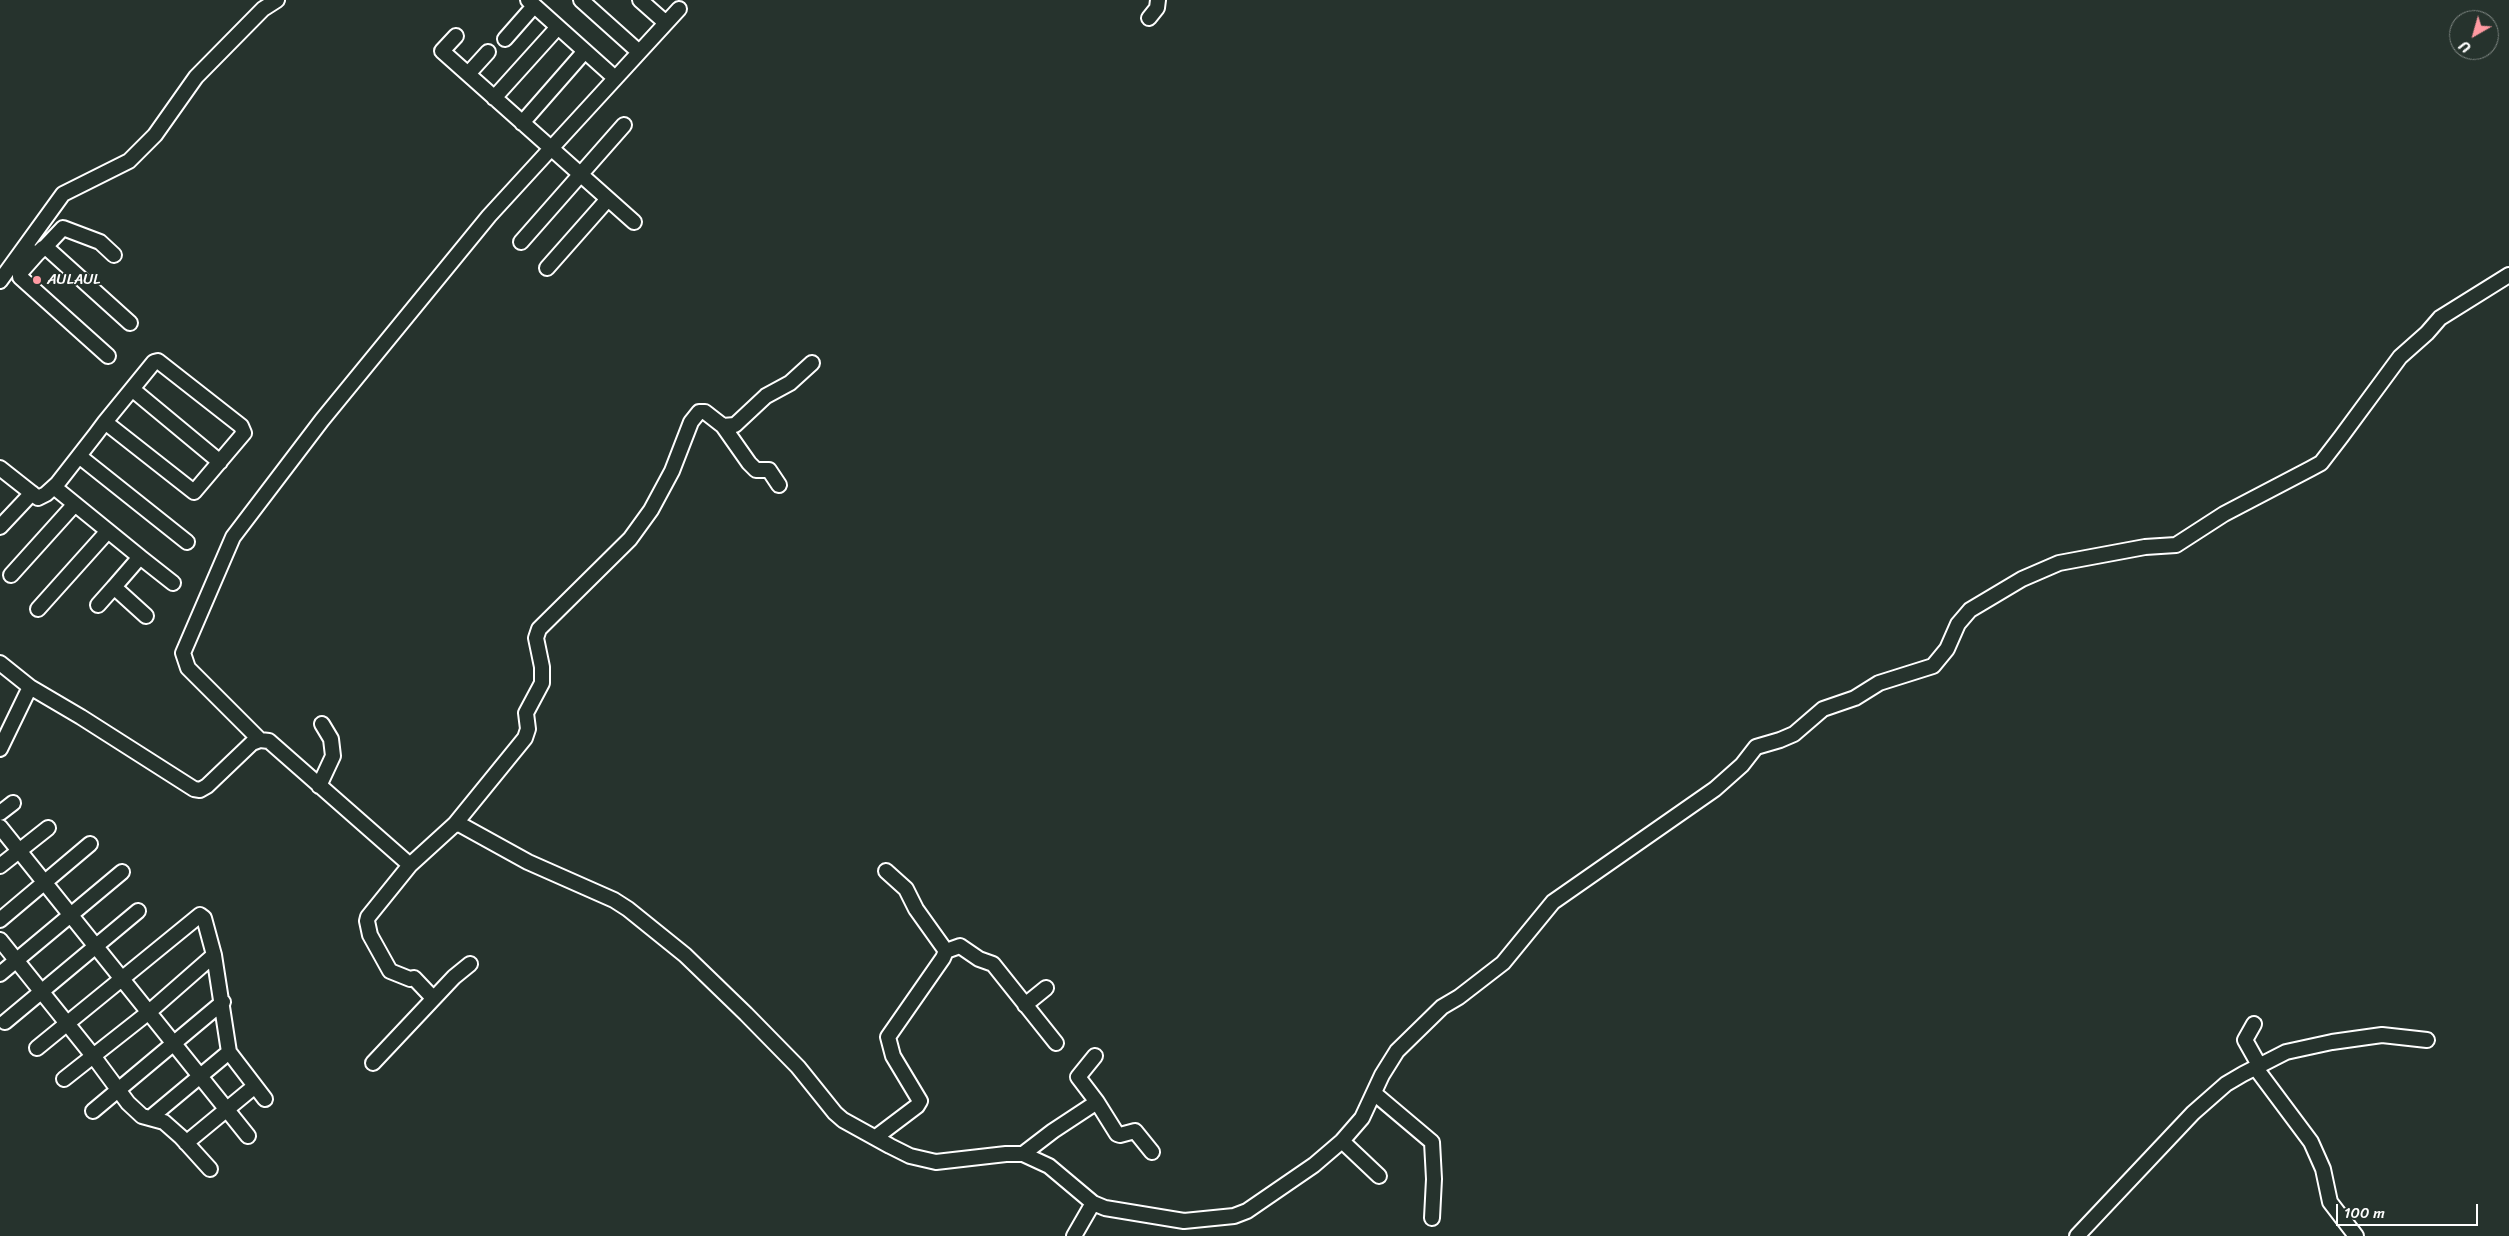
<!DOCTYPE html>
<html>
<head>
<meta charset="utf-8">
<style>
  body { margin:0 }
  #map { position:relative; width:2509px; height:1236px; overflow:hidden; background:#26332d; font-family:Sriracha,sans-serif }
  canvas { display:block }
  .north { position:absolute; left:2449px; top:10px; width:50px; height:50px; box-sizing:border-box; background:#26332d; border:1px solid #7d8581; border-radius:50%; rotate:218deg; font-size:14px; font-weight:700; line-height:20px; text-align:center; color:#fff }
  .north::after { content:''; display:block; margin:auto; width:18px; height:22px; background:#ff9aa2; clip-path:polygon(50% 0,100% 100%,50% 72%,0 100%) }
  .scale { position:absolute; left:2336px; top:1204px; width:142px; height:22px; box-sizing:border-box; border:2px solid #fff; border-top:0; padding-left:6px; font-size:15px; line-height:18px; white-space:nowrap; color:#fff; -webkit-text-stroke:4px #26332d; paint-order:stroke }
</style>
</head>
<body>
<div id="map">
<canvas width="2509" height="1236"></canvas>
<div class="north">U</div>
<div class="scale">100 m</div>
</div>
<script>
const c = document.querySelector('canvas').getContext('2d');
c.lineJoin = 'round';
const poly = rows => new Path2D(rows.map(r => 'M' + r).join(''));
function strokePath(path, color, width, dash) { c.strokeStyle = color; c.lineWidth = width; c.lineCap = dash ? 'butt' : 'round'; c.setLineDash(dash || []); c.stroke(path); }
function label(font, color, halo, rows, align = 'center') {
  c.font = font + ' Sriracha,sans-serif'; c.lineWidth = 4; c.setLineDash([]); c.textBaseline = 'middle'; c.strokeStyle = halo; c.fillStyle = color; for (const [text, x, y, turn = 0] of rows) {
    c.save(); c.translate(x, y); c.rotate((+turn || 0) * Math.PI / 180); c.textAlign = isNaN(turn) ? turn : align; if (halo) c.strokeText(text, 0, 0); c.fillText(text, 0, 0); c.restore();
  }
}
const minor = poly([
  [528,0,615,78],
  [581,0,639,52],
  [640,0,666,23],
  [1149,18,1157,8,1158,0],
  [456,36,442,51,634,222],
  [505,39,534,6],
  [468,74,488,52],
  [494,98,558,27],
  [522,123,585,51],
  [521,242,624,125],
  [45,247,63,228,100,242,114,255],
  [29,250,36,255,43,248,48,249,130,323],
  [36,255,20,273,20,277,108,356],
  [547,268,608,199],
  [0,281,63,194,129,161,155,135,196,77,263,9,277,0],
  [132,389,220,462],
  [723,426,749,463,756,470,769,470,779,485],
  [79,456,187,542],
  [0,468,38,498,46,494,57,484,96,434,105,422,132,389,154,362,158,361,241,426,244,433,194,492,105,422],
  [54,487,140,557,114,587,146,616],
  [0,527,32,493],
  [140,557,173,583],
  [11,575,75,504],
  [98,605,114,587],
  [38,609,108,531],
  [0,663,30,687,0,749],
  [30,687,81,717,194,789,200,790,207,786,252,743,260,740,269,741,410,865,455,824,525,738,528,729,526,713,542,683,542,667,536,638,539,629,630,539,651,510,672,471,691,422,699,412,705,412,723,426,735,425,766,396,790,383,812,363],
  [260,740,188,668,183,653,233,537,322,420,489,216,679,9],
  [319,786,333,756,331,739,322,724],
  [0,813,13,803],
  [455,824,461,825,528,862,614,900,628,909,685,955,746,1014,798,1067,835,1113,843,1120,890,1146,910,1156,936,1162,1006,1154,1023,1154,1049,1166,1093,1203,1105,1208,1184,1221,1234,1216,1247,1211,1314,1165,1342,1141,1362,1118,1382,1075,1397,1051,1442,1007,1459,997,1503,963,1553,902,1715,789,1742,765,1756,747,1780,740,1794,734,1823,709,1855,698,1879,683,1933,666,1947,649,1958,624,1970,610,2022,579,2059,563,2145,547,2176,545,2224,514,2310,469,2321,463,2341,437,2400,357,2427,333,2440,318,2509,275],
  [0,827,248,1136],
  [410,865,368,917,367,921,370,935,390,971,410,979,414,978,433,998],
  [0,866,48,828],
  [0,920,90,844],
  [0,940,94,1057,128,1103,142,1116,164,1122,181,1137,210,1169],
  [946,951,960,946,979,959,993,964,1056,1043],
  [0,974,122,872],
  [1025,1005,1046,988],
  [5,1022,138,911],
  [2254,1024,2245,1040,2259,1065],
  [37,1048,200,915,204,918,214,955,229,1052,265,1099],
  [1095,1056,1078,1077,1097,1102],
  [373,1063,454,977,470,964],
  [2255,1067,2311,1142,2323,1169,2330,1202,2356,1236],
  [64,1079,149,1012,214,955],
  [1374,1093,1432,1142,1434,1179,1432,1218],
  [93,1111,223,1002],
  [150,1118,229,1052],
  [876,1137,917,1106,920,1101,893,1056,888,1037,943,958,946,951,916,909,906,889,886,871],
  [1342,1141,1379,1176],
  [186,1143,255,1086],
  [1023,1154,1053,1131,1097,1102,1117,1134,1120,1135,1135,1131,1152,1152],
  [1074,1236,1093,1203],
  [2077,1236,2193,1113,2226,1084,2243,1074,2286,1052,2332,1042,2382,1035,2427,1040]
]);
strokePath(minor, '#fff', 18);
strokePath(minor, '#26332d', 14);
for (const [x, y, r, color] of [
  [37,280,5,"#ff9aa2"]
]) { const dot = new Path2D(); dot.arc(x, y, r, 0, 2 * Math.PI); c.fillStyle = color; c.fill(dot); strokePath(dot, '#26332d', 2); }
label('15px', '#fff', '#26332d', [
  ["AULAUL",47,280]
], 'left');
</script>
</body>
</html>
